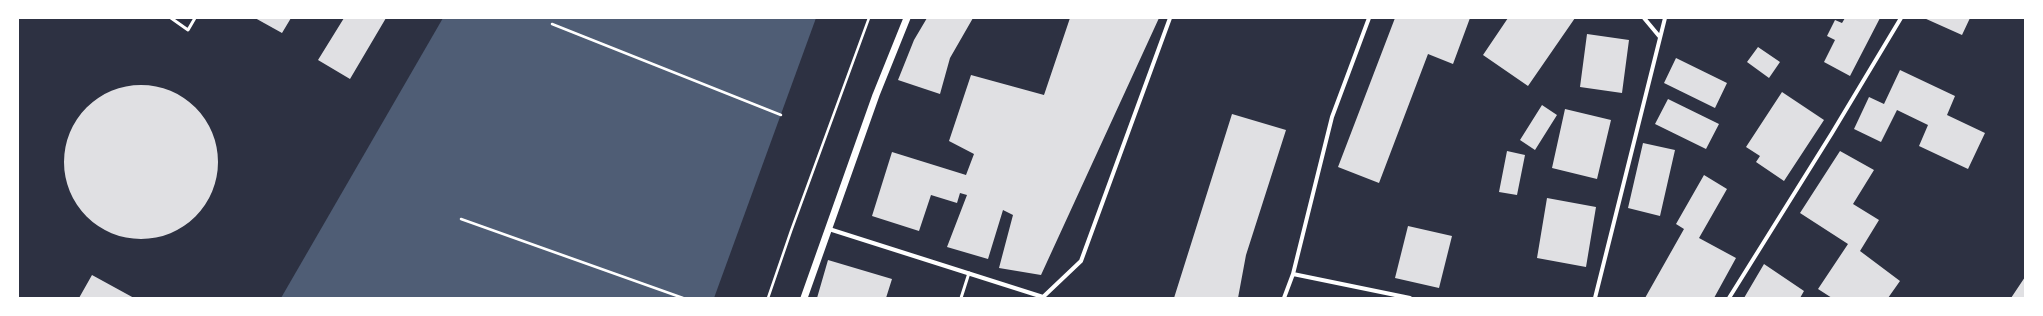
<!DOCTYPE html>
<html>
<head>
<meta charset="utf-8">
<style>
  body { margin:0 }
  #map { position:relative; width:2043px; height:316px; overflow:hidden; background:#2d3142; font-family:Literata,serif }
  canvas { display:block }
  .frame { position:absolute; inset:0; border:19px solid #fff; pointer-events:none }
</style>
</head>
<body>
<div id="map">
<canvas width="2043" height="316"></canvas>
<div class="frame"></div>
</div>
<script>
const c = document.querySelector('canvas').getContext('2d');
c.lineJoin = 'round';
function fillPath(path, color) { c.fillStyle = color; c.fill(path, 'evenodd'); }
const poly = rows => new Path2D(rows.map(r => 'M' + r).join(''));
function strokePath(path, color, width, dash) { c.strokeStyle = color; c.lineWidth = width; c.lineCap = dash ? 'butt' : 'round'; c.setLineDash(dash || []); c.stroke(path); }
fillPath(poly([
  [443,18,816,18,714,298,281,298]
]), '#4f5d75');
fillPath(poly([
  [255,18,291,18,282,33],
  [344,18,386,18,350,79,318,60],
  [927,18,973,18,950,58,940,94,898,80,914,40],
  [1070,18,1159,18,1041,275,999,268,1013,215,1003,210,988,259,947,247,967,195,960,193,957,203,931,195,919,231,872,216,892,152,966,175,974,154,949,141,971,75,1044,95],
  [1395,18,1470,18,1453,64,1428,54,1379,183,1338,167],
  [1508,18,1575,18,1528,86,1483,55],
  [1845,18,1880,18,1850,76,1824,62,1835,40,1827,36,1835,20,1842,23],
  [1924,18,1970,18,1962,35],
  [1587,34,1629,40,1622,93,1580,87],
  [1758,47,1780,62,1769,78,1747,62],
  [1676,58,1727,83,1715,108,1664,83],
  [1900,70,1955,96,1947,115,1985,133,1968,169,1919,146,1928,125,1897,110,1881,142,1854,129,1869,97,1884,104],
  '64 162a77 77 0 1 1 154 0a77 77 0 1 1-154 0Z',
  [1782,92,1824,120,1784,181,1756,162,1760,156,1746,147],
  [1668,99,1719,124,1706,149,1655,124],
  [1542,105,1557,115,1535,150,1520,140],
  [1565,109,1611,120,1597,179,1552,168],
  [1232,114,1286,130,1246,255,1238,298,1174,298],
  [1643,143,1675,150,1660,216,1628,208],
  [1507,151,1525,155,1517,195,1499,192],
  [1840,151,1874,170,1853,204,1879,220,1860,251,1900,281,1888,298,1832,298,1818,289,1848,244,1800,213],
  [1704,175,1727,189,1699,238,1736,258,1714,298,1645,298,1684,229,1676,224],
  [1547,198,1596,207,1586,267,1537,258],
  [1408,226,1452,236,1439,288,1395,278],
  [828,260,892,279,886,298,817,298],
  [1764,264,1804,291,1800,298,1744,298],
  [92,275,134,298,79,298],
  [2025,277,2025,298,2011,298]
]), '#e0e0e3');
strokePath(poly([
  [552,24,781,115],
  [461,219,683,298],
  [768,298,791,231,869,18]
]), '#fff', 2.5);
strokePath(poly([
  [171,18,188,30,195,18],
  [961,298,969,273]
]), '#fff', 3);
strokePath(poly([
  [1644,18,1659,36],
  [829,229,1043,297],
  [1293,274,1410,298],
  [1042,298,1081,261,1170,18],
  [1284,298,1293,274,1332,117,1369,18],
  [1595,298,1665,18],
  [1729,298,1832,133,1901,18]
]), '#fff', 4);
strokePath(poly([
  [804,298,876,95,907,18]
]), '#fff', 7);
</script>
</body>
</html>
